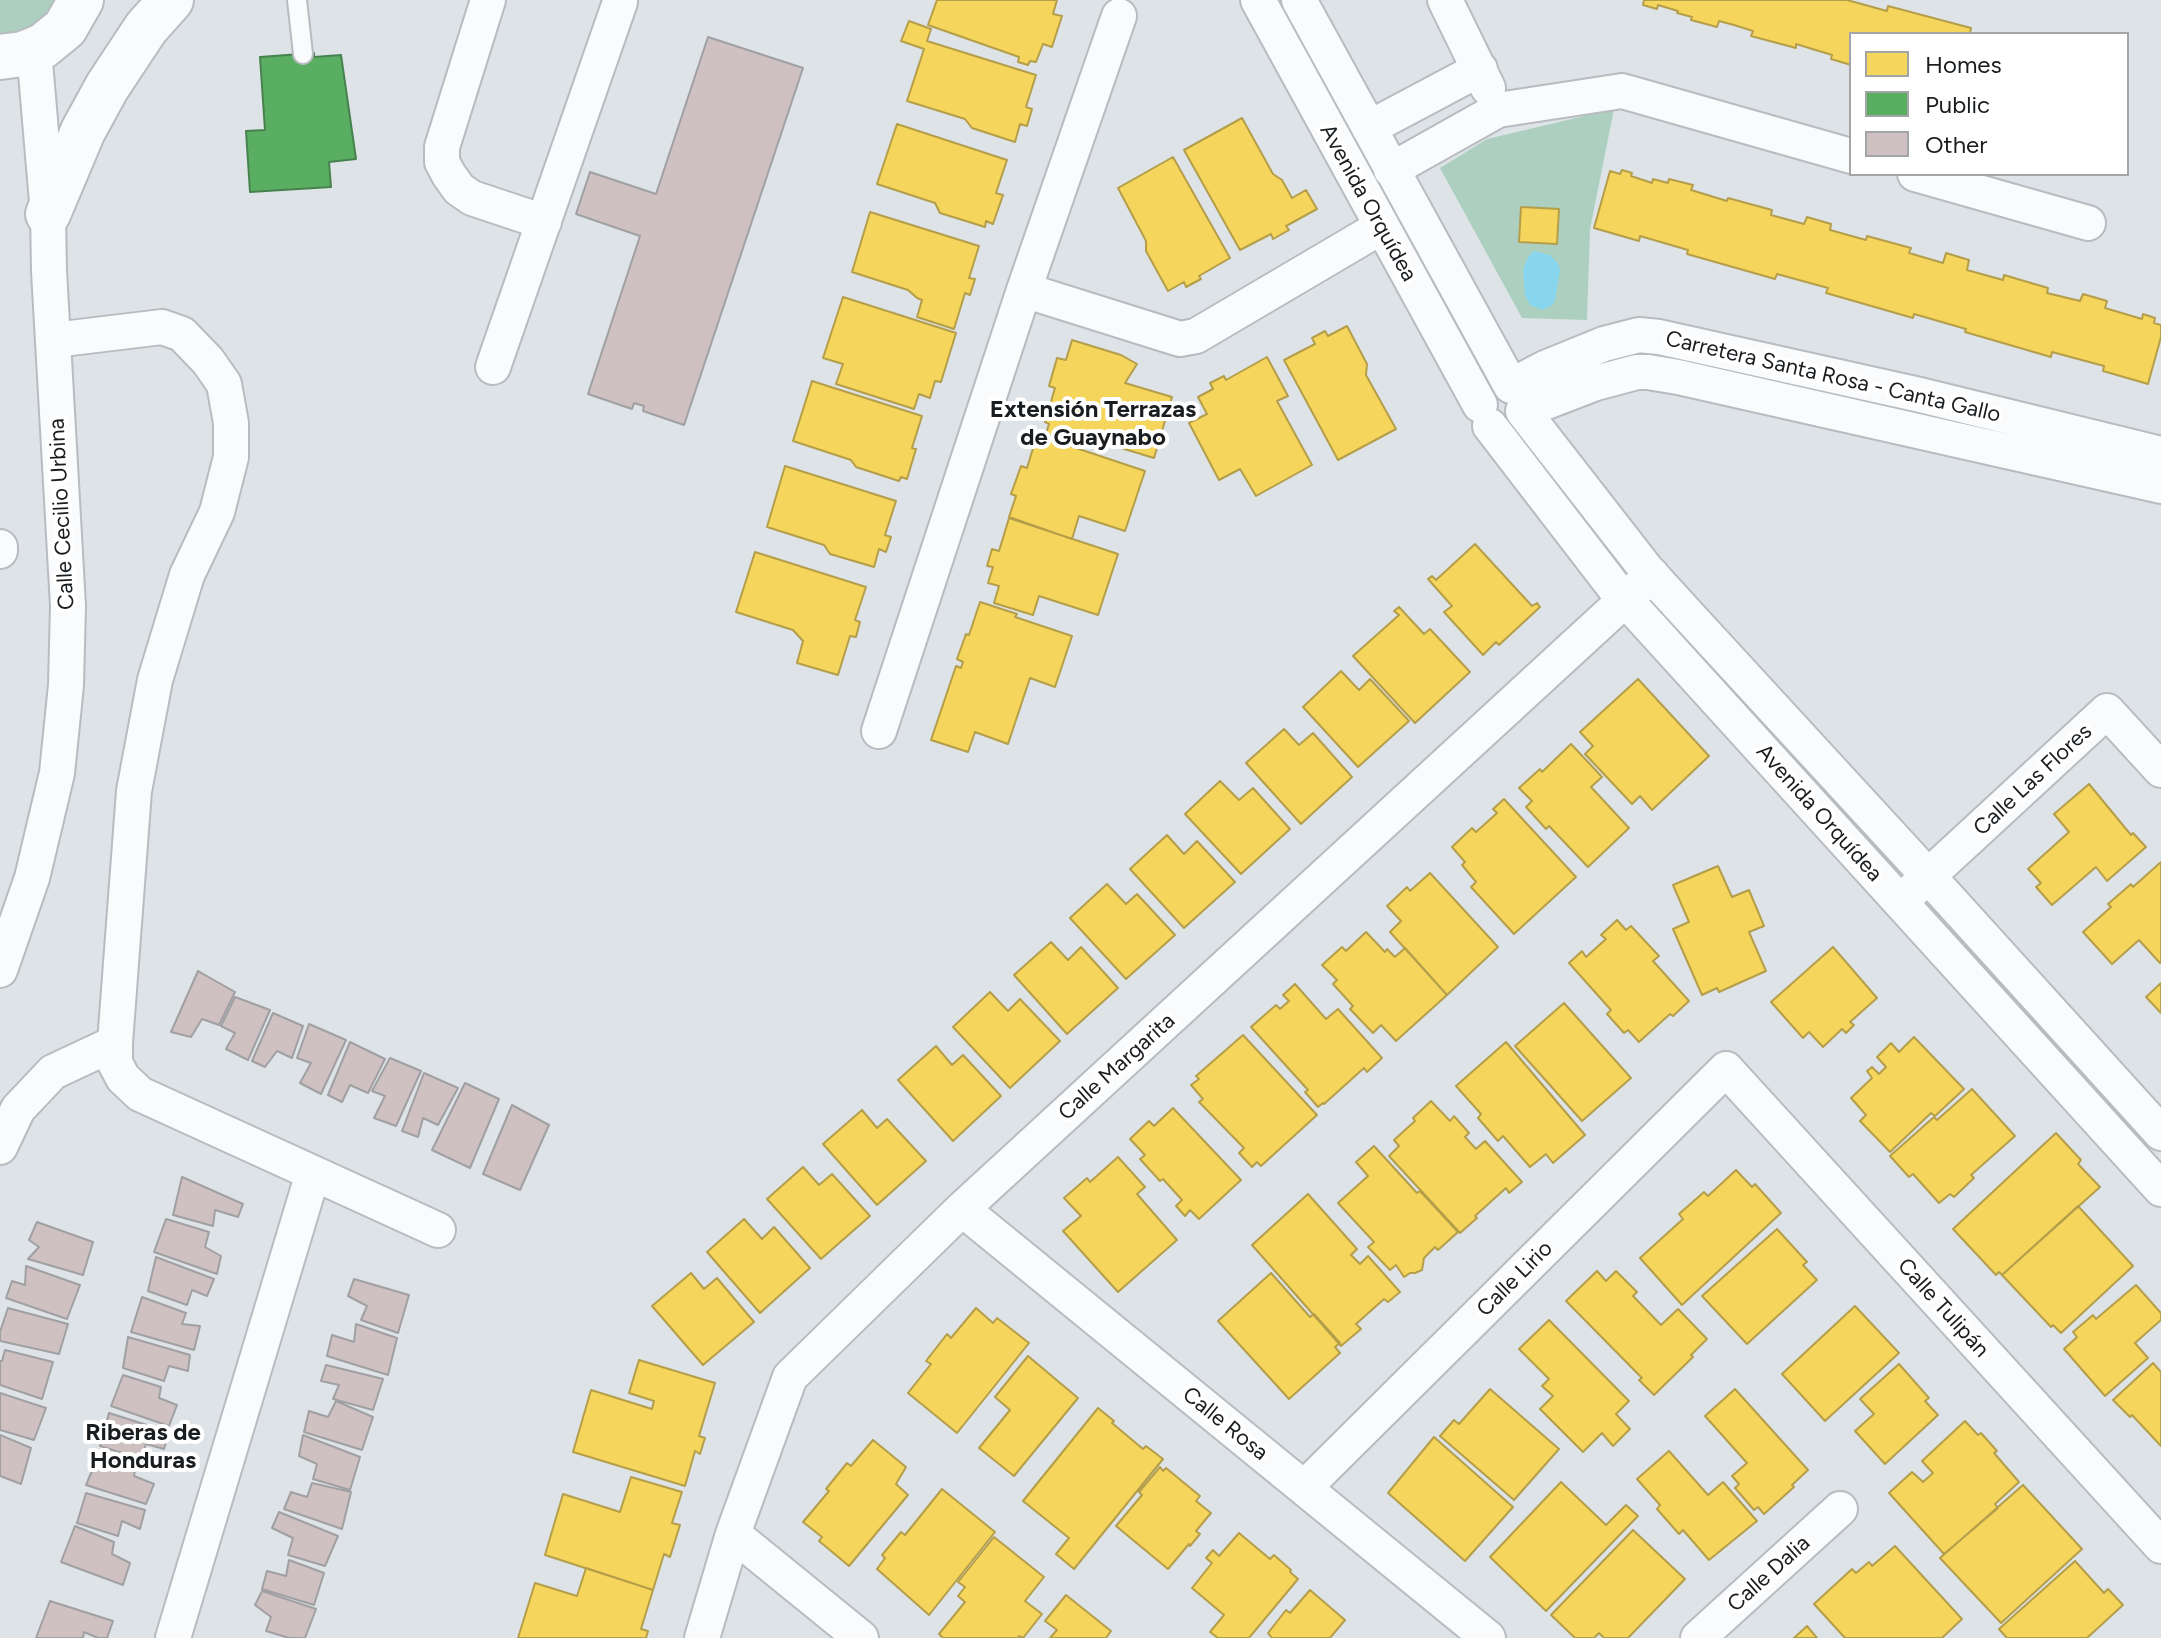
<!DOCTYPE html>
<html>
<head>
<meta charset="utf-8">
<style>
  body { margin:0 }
  #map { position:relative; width:2161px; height:1638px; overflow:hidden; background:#dee3e8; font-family:Figtree,sans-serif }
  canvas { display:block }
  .legend { position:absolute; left:1849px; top:32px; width:280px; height:144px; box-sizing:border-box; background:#fff; border:2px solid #a3a5a6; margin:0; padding:10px 14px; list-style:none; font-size:24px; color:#1a1d20 }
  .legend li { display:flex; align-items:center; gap:16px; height:40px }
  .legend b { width:40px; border:2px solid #a3a5a6 }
</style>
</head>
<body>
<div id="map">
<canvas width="2161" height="1638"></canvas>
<ul class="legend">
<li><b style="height:22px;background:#f6d55c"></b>Homes</li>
<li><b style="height:22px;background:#5aae61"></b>Public</li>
<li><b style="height:22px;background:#cfc0c2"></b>Other</li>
</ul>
</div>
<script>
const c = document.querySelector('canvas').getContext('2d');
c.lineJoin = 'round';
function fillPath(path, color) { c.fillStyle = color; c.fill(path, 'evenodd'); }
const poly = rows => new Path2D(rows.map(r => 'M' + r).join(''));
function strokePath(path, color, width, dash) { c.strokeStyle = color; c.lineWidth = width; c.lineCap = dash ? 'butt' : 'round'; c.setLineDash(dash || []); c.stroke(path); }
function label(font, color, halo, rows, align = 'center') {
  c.font = font + ' Figtree,sans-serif'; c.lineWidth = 8; c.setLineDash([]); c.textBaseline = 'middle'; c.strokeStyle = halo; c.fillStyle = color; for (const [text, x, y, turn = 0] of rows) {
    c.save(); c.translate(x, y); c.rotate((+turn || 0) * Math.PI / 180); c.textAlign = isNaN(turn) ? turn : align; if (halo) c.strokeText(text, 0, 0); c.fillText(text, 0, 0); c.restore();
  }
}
fillPath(poly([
  [0,0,71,0,65,11,0,47],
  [1614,109,1590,229,1587,320,1522,318,1440,168,1487,139]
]), '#accfbf');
fillPath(poly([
  [1534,251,1550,255,1558,264,1560,270,1555,301,1552,305,1543,310,1530,305,1525,295,1523,270,1528,257]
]), '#88d6ed');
const homes = poly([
  [937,0,1057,0,1053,14,1062,16,1052,47,1043,44,1036,62,1030,61,1028,65,1018,62,1019,57,928,25,937,0],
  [1644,0,1847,0,1887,11,1888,6,1971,28,1970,33,1974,34,1851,34,1851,65,1831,59,1832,55,1796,44,1796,48,1751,36,1753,31,1734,25,1719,21,1717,27,1691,20,1692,17,1677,13,1678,11,1658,5,1657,9,1643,5,1644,0],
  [909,21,931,29,927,41,1036,75,1026,107,1032,109,1027,126,1020,124,1015,142,972,128,965,119,907,101,924,49,901,41,909,21],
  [1242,118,1273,174,1282,180,1292,198,1306,190,1317,209,1286,226,1289,230,1273,239,1271,234,1240,250,1184,150,1242,118],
  [897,124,1007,160,996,193,1003,195,993,224,986,221,985,227,940,213,935,203,877,184,897,124],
  [1173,157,1230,258,1199,276,1201,279,1186,287,1184,282,1168,291,1146,251,1146,241,1118,188,1173,157],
  [1622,170,1632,173,1631,176,1652,183,1653,179,1668,183,1669,179,1693,185,1691,190,1727,201,1728,198,1772,210,1771,215,1804,224,1807,217,1831,224,1830,230,1866,240,1867,236,1911,248,1909,253,1943,263,1946,253,1969,260,1967,270,2003,280,2004,275,2048,288,2047,293,2080,301,2083,294,2107,301,2105,308,2142,319,2143,314,2155,318,2154,323,2161,325,2161,337,2148,384,2103,371,2104,366,2052,352,2051,357,1965,332,1966,329,1914,314,1913,318,1826,293,1828,288,1777,274,1775,279,1687,254,1688,250,1640,236,1639,241,1594,228,1610,171,1620,174,1622,170],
  [1521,207,1559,209,1557,244,1519,242,1521,207],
  [870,212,979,246,969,278,975,279,970,295,965,293,954,329,917,317,922,300,917,298,908,290,852,272,870,212],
  [843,297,956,333,941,382,935,381,930,398,919,394,914,409,836,384,843,364,823,358,843,297],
  [1347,326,1367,364,1366,375,1396,429,1338,460,1284,360,1315,344,1312,338,1325,331,1328,336,1347,326],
  [1072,340,1121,355,1137,364,1125,383,1172,397,1154,458,1098,441,1096,449,1046,434,1049,424,1045,422,1055,388,1049,386,1057,358,1066,360,1072,340],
  [1267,357,1288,396,1277,401,1312,465,1256,496,1240,469,1219,480,1189,423,1207,414,1198,397,1213,389,1210,383,1224,376,1226,380,1267,357],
  [812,381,922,416,912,448,916,449,907,479,901,477,899,481,856,467,851,460,793,441,812,381],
  [1037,435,1145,471,1125,531,1079,516,1072,539,1009,517,1016,496,1011,494,1021,466,1027,468,1037,435],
  [785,466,896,501,885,535,891,537,886,552,879,549,874,567,830,554,824,545,767,527,785,466],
  [1009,518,1118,554,1098,615,1039,596,1033,615,994,603,999,586,988,583,993,567,987,566,992,549,999,551,1009,518],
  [1475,544,1532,606,1537,603,1540,607,1499,645,1496,642,1483,655,1444,612,1452,606,1428,579,1432,576,1436,580,1475,544],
  [755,552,866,587,855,620,860,622,856,637,850,636,838,675,797,663,803,641,793,630,736,612,755,552],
  [980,602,1017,614,1015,617,1072,636,1055,687,1030,678,1008,744,975,732,968,752,931,740,956,666,961,668,963,662,957,659,966,634,969,635,980,602],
  [1399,607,1424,634,1430,629,1470,672,1415,723,1353,656,1399,615,1394,611,1399,607],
  [1341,671,1359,690,1370,679,1409,721,1358,767,1303,707,1341,671],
  [1638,679,1709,756,1652,810,1640,796,1632,804,1585,754,1593,746,1580,732,1638,679],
  [1284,729,1299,745,1313,733,1352,777,1301,824,1246,763,1284,729],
  [1571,744,1602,777,1591,787,1629,828,1588,867,1549,826,1546,829,1526,807,1532,801,1519,788,1540,769,1542,772,1571,744],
  [1220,781,1239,800,1253,788,1290,829,1241,874,1185,814,1220,781],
  [2089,784,2131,835,2133,833,2146,847,2107,881,2096,867,2052,905,2036,887,2041,883,2028,869,2069,832,2054,814,2089,784],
  [1504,799,1576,877,1514,934,1471,887,1476,882,1462,865,1465,862,1452,847,1472,828,1476,832,1497,813,1493,809,1504,799],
  [1167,835,1184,854,1197,841,1235,882,1184,928,1130,869,1167,835],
  [2161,862,2161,961,2160,963,2139,940,2112,964,2083,932,2111,907,2108,904,2131,884,2133,887,2161,862],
  [1718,866,1732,897,1749,890,1764,926,1749,932,1766,971,1719,992,1717,988,1702,995,1673,929,1689,922,1673,885,1718,866],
  [1430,873,1498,947,1447,995,1390,932,1401,921,1387,906,1407,887,1410,891,1430,873],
  [1107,884,1126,904,1137,894,1175,935,1126,979,1070,918,1107,884],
  [1617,920,1626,930,1631,926,1659,956,1653,961,1689,1001,1673,1016,1670,1014,1639,1042,1628,1030,1624,1033,1607,1014,1611,1010,1569,963,1582,951,1586,957,1606,939,1601,935,1617,920],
  [1366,932,1385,952,1387,949,1395,957,1405,948,1447,995,1396,1041,1381,1025,1373,1033,1350,1009,1353,1006,1333,984,1337,980,1322,965,1342,947,1346,951,1366,932],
  [1051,942,1068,960,1081,947,1118,988,1067,1034,1014,975,1051,942],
  [1833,947,1877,998,1850,1022,1854,1025,1846,1033,1842,1029,1823,1047,1809,1032,1803,1038,1771,1002,1833,947],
  [2161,983,2161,1013,2146,997,2161,983],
  [1295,984,1326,1019,1338,1009,1382,1058,1367,1072,1364,1068,1324,1104,1323,1103,1318,1107,1305,1092,1308,1090,1251,1027,1276,1005,1280,1009,1289,1001,1283,995,1295,984],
  [990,992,1008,1011,1020,999,1060,1041,1010,1088,953,1027,990,992],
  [1564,1003,1631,1078,1582,1121,1515,1046,1564,1003],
  [1243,1035,1317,1115,1261,1166,1257,1162,1252,1167,1239,1153,1244,1148,1199,1102,1203,1099,1191,1085,1199,1079,1196,1076,1243,1035],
  [1914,1037,1964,1089,1935,1116,1931,1113,1890,1152,1860,1121,1866,1115,1851,1098,1872,1078,1867,1071,1872,1067,1879,1074,1886,1067,1877,1057,1891,1043,1899,1052,1914,1037],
  [1506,1042,1585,1135,1553,1163,1546,1154,1530,1167,1503,1136,1498,1141,1478,1118,1481,1114,1456,1086,1506,1042],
  [936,1046,952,1065,963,1055,1001,1096,953,1141,898,1080,936,1046],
  [1972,1089,2015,1136,1971,1175,1974,1178,1954,1197,1950,1194,1939,1203,1913,1174,1909,1177,1890,1156,1934,1117,1937,1120,1972,1089],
  [1431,1101,1450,1121,1454,1116,1469,1133,1465,1137,1476,1149,1485,1141,1522,1182,1509,1193,1506,1188,1475,1216,1477,1218,1460,1233,1389,1156,1399,1146,1394,1140,1415,1121,1413,1118,1431,1101],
  [1173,1108,1241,1180,1199,1219,1190,1210,1185,1216,1176,1206,1182,1200,1163,1179,1160,1181,1140,1159,1145,1155,1130,1139,1149,1121,1154,1126,1173,1108],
  [862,1110,877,1128,887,1119,926,1161,877,1205,823,1144,862,1110],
  [2056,1133,2081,1160,2078,1164,2100,1187,2002,1275,1999,1272,1996,1275,1953,1229,2056,1133],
  [1374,1146,1417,1193,1420,1191,1458,1232,1438,1250,1435,1247,1424,1258,1422,1270,1415,1273,1410,1273,1404,1277,1396,1265,1390,1270,1368,1247,1374,1242,1338,1203,1368,1176,1356,1162,1374,1146],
  [1118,1157,1145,1187,1137,1194,1177,1240,1118,1292,1063,1231,1081,1216,1064,1198,1087,1178,1090,1182,1118,1157],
  [803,1167,819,1185,832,1174,870,1216,821,1259,767,1199,803,1167],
  [1736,1170,1752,1187,1755,1184,1781,1213,1682,1305,1640,1258,1683,1219,1679,1214,1704,1192,1708,1196,1736,1170],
  [1308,1194,1357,1249,1351,1255,1360,1264,1368,1256,1400,1292,1388,1302,1384,1299,1356,1324,1361,1329,1341,1346,1252,1245,1308,1194],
  [2078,1206,2133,1266,2061,1333,2053,1325,2051,1327,2002,1275,2078,1206],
  [744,1219,762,1239,774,1227,810,1268,760,1313,707,1252,744,1219],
  [1777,1229,1807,1262,1803,1265,1817,1280,1747,1344,1702,1296,1777,1229],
  [1597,1271,1606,1281,1616,1271,1637,1292,1633,1296,1661,1325,1678,1309,1707,1339,1691,1355,1693,1357,1654,1395,1639,1380,1642,1378,1566,1301,1597,1271],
  [691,1273,704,1289,717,1278,754,1322,703,1365,652,1306,691,1273],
  [1271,1273,1310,1317,1314,1314,1340,1343,1335,1347,1340,1353,1289,1399,1218,1321,1271,1273],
  [2136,1285,2161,1313,2161,1320,2135,1343,2148,1358,2105,1396,2064,1349,2077,1337,2073,1332,2093,1315,2096,1319,2136,1285],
  [1855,1306,1899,1353,1825,1421,1782,1374,1855,1306],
  [976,1308,993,1323,997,1318,1029,1343,957,1433,908,1393,931,1364,926,1361,947,1334,951,1338,976,1308],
  [1549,1320,1629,1401,1616,1414,1630,1429,1613,1446,1602,1433,1583,1452,1540,1409,1553,1396,1542,1386,1549,1379,1519,1349,1549,1320],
  [1028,1356,1078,1398,1014,1476,979,1448,1010,1410,995,1397,1028,1356],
  [639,1360,715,1383,699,1436,705,1438,700,1454,695,1451,685,1486,573,1452,591,1390,652,1409,654,1401,629,1393,639,1360],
  [2153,1363,2161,1372,2161,1446,2132,1415,2130,1417,2113,1400,2153,1363],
  [1899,1364,1929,1398,1925,1401,1938,1415,1885,1464,1855,1431,1874,1414,1860,1399,1899,1364],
  [1490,1389,1559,1449,1514,1500,1440,1436,1454,1420,1459,1424,1490,1389],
  [1735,1389,1808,1470,1792,1485,1794,1487,1764,1514,1758,1507,1754,1510,1735,1488,1739,1484,1732,1476,1747,1463,1705,1416,1735,1389],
  [1098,1408,1114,1421,1112,1423,1143,1449,1146,1446,1163,1459,1074,1569,1056,1554,1069,1538,1023,1501,1098,1408],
  [1965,1421,1978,1435,1981,1433,1997,1451,1994,1453,2019,1482,1995,1504,1998,1508,1944,1554,1889,1493,1912,1472,1923,1482,1933,1473,1922,1461,1965,1421],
  [1434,1437,1513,1507,1465,1561,1388,1493,1434,1437],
  [873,1440,906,1467,896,1484,908,1495,849,1566,819,1541,822,1537,803,1522,829,1491,826,1489,847,1463,851,1466,873,1440],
  [1669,1451,1708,1495,1723,1482,1757,1521,1709,1560,1683,1530,1679,1534,1657,1509,1660,1505,1637,1479,1669,1451],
  [1160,1467,1163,1471,1166,1468,1200,1496,1196,1501,1211,1513,1196,1531,1200,1534,1190,1546,1189,1544,1168,1569,1116,1526,1142,1495,1139,1492,1160,1467],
  [631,1477,682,1492,672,1523,680,1525,670,1557,664,1554,653,1590,545,1555,563,1494,620,1512,631,1477],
  [1561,1482,1606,1525,1626,1505,1638,1516,1546,1611,1490,1557,1561,1482],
  [2023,1485,2082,1549,2001,1623,1940,1558,2023,1485],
  [942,1489,995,1532,929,1615,877,1569,885,1558,882,1555,901,1532,905,1535,942,1489],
  [1633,1530,1685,1579,1628,1638,1604,1638,1599,1633,1594,1638,1575,1638,1551,1615,1633,1530],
  [1239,1533,1270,1559,1274,1555,1291,1570,1290,1572,1298,1579,1249,1638,1218,1638,1210,1632,1224,1615,1192,1588,1212,1563,1206,1558,1213,1550,1219,1556,1239,1533],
  [994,1537,1044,1577,1025,1601,1042,1614,1023,1638,1019,1636,1018,1638,943,1638,939,1634,965,1602,958,1596,965,1587,958,1582,994,1537],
  [1895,1546,1962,1619,1942,1638,1845,1638,1814,1604,1852,1569,1856,1573,1869,1562,1872,1566,1895,1546],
  [2075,1561,2104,1593,2108,1589,2123,1605,2087,1638,2007,1638,1999,1629,2075,1561],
  [586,1568,653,1590,641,1629,648,1631,646,1638,518,1638,535,1583,577,1596,586,1568],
  [1310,1590,1345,1620,1330,1638,1272,1638,1268,1633,1286,1610,1290,1613,1310,1590],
  [1066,1595,1111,1631,1106,1638,1050,1638,1057,1630,1045,1621,1066,1595],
  [1807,1626,1817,1638,1794,1638,1807,1626]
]);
fillPath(homes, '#f6d55c');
strokePath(homes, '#b49e4a', 2);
const public = poly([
  [314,53,314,57,341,55,356,159,329,162,331,187,250,192,246,131,265,130,260,57,314,53]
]);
fillPath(public, '#5aae61');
strokePath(public, '#47824e', 2);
const building = poly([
  [708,37,803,68,684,425,643,411,644,406,634,403,632,409,588,394,640,236,576,214,590,172,656,194,708,37],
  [198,971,235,992,219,1025,202,1019,191,1037,171,1032,198,971],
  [235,997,270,1010,248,1060,226,1049,235,1033,221,1026,235,997],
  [273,1013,303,1026,292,1058,277,1051,265,1067,252,1061,273,1013],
  [309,1024,346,1040,321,1094,300,1083,311,1063,297,1058,309,1024],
  [350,1042,385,1059,368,1093,350,1085,342,1102,328,1095,350,1042],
  [390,1058,421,1071,396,1126,374,1118,385,1096,372,1091,390,1058],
  [424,1073,458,1088,438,1125,423,1118,418,1137,402,1131,424,1073],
  [465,1083,499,1099,470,1168,432,1150,465,1083],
  [512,1105,549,1125,520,1190,483,1174,512,1105],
  [182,1177,243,1204,238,1217,215,1210,213,1226,173,1215,182,1177],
  [166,1219,209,1232,205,1247,221,1256,217,1274,154,1252,166,1219],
  [37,1222,93,1242,83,1275,28,1259,39,1247,29,1240,37,1222],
  [156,1257,214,1279,207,1296,192,1290,187,1305,148,1291,156,1257],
  [26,1266,80,1285,67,1319,6,1298,12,1281,25,1285,26,1266],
  [354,1279,409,1295,398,1333,361,1320,367,1306,348,1296,354,1279],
  [142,1297,186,1313,182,1324,200,1326,194,1350,131,1332,142,1297],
  [8,1308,68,1324,59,1354,0,1341,0,1332,8,1308],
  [356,1324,397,1338,388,1375,327,1356,332,1335,354,1342,356,1324],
  [128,1337,190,1355,188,1371,169,1366,164,1381,123,1368,128,1337],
  [5,1350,53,1362,42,1399,0,1385,0,1361,2,1361,5,1350],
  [326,1365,383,1379,373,1410,333,1399,339,1385,321,1381,326,1365],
  [123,1375,161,1387,159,1398,177,1405,169,1426,111,1406,123,1375],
  [0,1393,46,1408,34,1440,0,1430,0,1393],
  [336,1401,373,1417,362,1450,304,1432,309,1411,328,1417,336,1401],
  [109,1413,169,1432,164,1449,146,1444,141,1459,100,1446,109,1413],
  [0,1435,31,1448,21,1484,0,1476,0,1435],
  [303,1435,360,1457,350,1490,313,1479,317,1464,299,1456,303,1435],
  [100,1452,136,1465,134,1476,154,1484,146,1504,86,1485,100,1452],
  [312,1483,351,1492,342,1529,284,1509,291,1492,307,1497,312,1483],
  [86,1493,145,1510,140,1529,122,1521,118,1536,77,1523,86,1493],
  [279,1512,338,1536,325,1566,288,1555,293,1538,272,1528,279,1512],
  [75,1526,114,1542,112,1554,130,1563,123,1585,61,1562,75,1526],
  [289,1560,324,1573,314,1605,262,1589,267,1571,286,1576,289,1560],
  [262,1591,316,1609,305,1638,289,1638,266,1631,271,1617,255,1605,262,1591],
  [50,1601,113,1621,107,1638,98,1638,84,1632,83,1638,36,1638,50,1601]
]);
fillPath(building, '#cfc0c2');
strokePath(building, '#a0a0a3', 2);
const lane = poly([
  [297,0,303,54]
]);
const street = poly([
  [488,0,442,147,442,162,449,175,459,189,472,198,544,222],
  [1258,0,1480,405],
  [1299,0,1511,386,1545,368,1604,344,1639,335,1659,337,1920,395,2161,454],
  [1445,0,1488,88],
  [1369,128,1480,69],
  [1391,170,1498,110,1622,91,1851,156],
  [1915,174,2088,223],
  [1024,290,1180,339,1196,336,1381,227],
  [54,340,162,327,182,334,208,361,224,384,231,423,231,457,217,512,187,575,155,680,134,791,115,1043,115,1063,123,1078,140,1094,438,1230],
  [493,367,620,2],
  [1490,426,1613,586,2161,1189],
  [2161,486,1678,377,1648,372,1637,372,1596,383,1523,411,1646,569,1687,614,1928,876,2161,1133],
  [0,547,0,551],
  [879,731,1024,290,1119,16],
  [1913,890,2107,711,2161,770],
  [0,970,32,878,57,773,66,685,68,606,49,271,48,214,34,50],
  [0,1147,18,1109,53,1072,115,1043],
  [962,1209,1488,1638],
  [1304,1488,1726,1069,2161,1546],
  [733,1534,861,1638],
  [173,1638,313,1173],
  [702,1638,733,1534,790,1377,962,1209,1652,575],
  [1698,1638,1840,1509]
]);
const secondary = poly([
  [0,57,23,54,43,46,65,28,81,0],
  [48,214,83,131,107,87,146,28,171,0]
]);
strokePath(lane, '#b8bbbf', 22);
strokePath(street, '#b8bbbf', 38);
strokePath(secondary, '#b8bbbf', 48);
strokePath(lane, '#fafbfc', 18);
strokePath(street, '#fafbfc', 34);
strokePath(secondary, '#fafbfc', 44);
label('22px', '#1a1d20', '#fff', [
  ["Avenida Orquídea",1368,203,61],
  ["Carretera Santa Rosa - Canta Gallo",1833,377,13],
  ["Calle Cecilio Urbina",62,514,-93],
  ["Calle Las Flores",2033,780,-43],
  ["Avenida Orquídea",1819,813,48],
  ["Calle Margarita",1117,1067,-42],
  ["Calle Lirio",1515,1279,-45],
  ["Calle Tulipán",1943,1308,48],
  ["Calle Rosa",1225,1424,39],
  ["Calle Dalia",1769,1574,-42]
]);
label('bold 24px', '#1a1d20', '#fff', [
  ["Extensión Terrazas",1093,410],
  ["de Guaynabo",1093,438],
  ["Riberas de",143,1433],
  ["Honduras",143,1461]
]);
</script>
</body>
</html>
